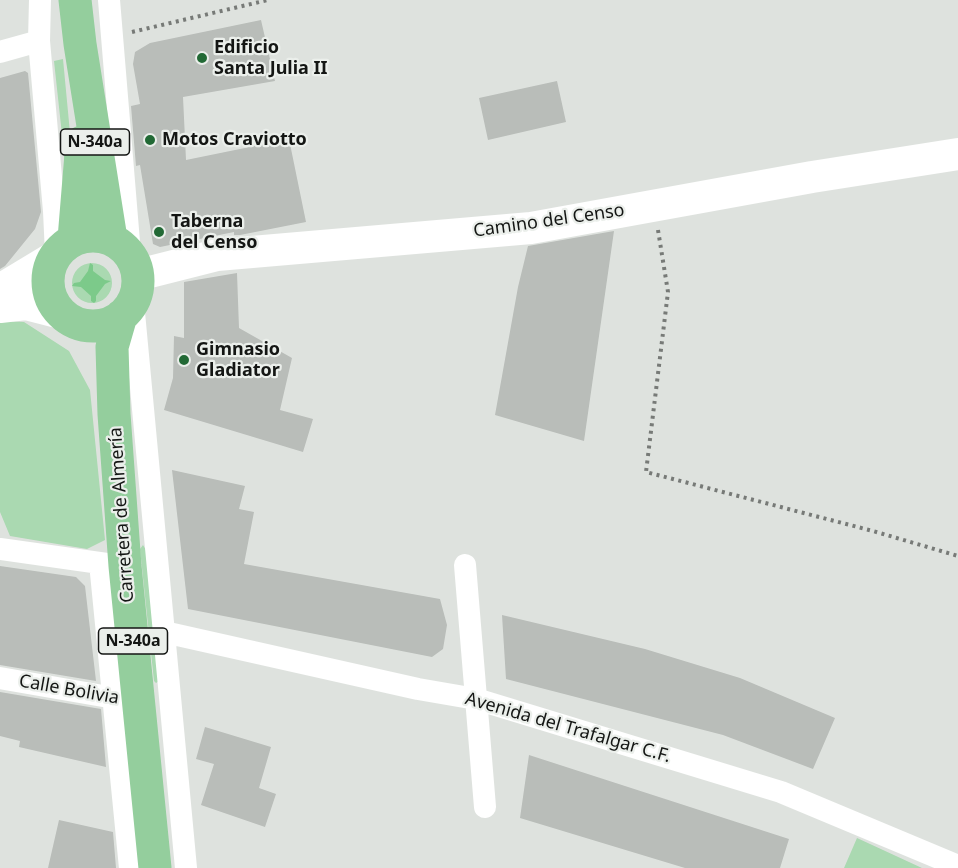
<!DOCTYPE html>
<html>
<head>
<meta charset="utf-8">
<style>
  body { margin:0 }
  canvas { display:block; background:#dee2de }
</style>
</head>
<body>
<canvas width="958" height="868"></canvas>
<script>
const c = document.querySelector('canvas').getContext('2d');
c.lineJoin = 'round';
function fillPath(path, color) { c.fillStyle = color; c.fill(path, 'evenodd'); }
const poly = rows => new Path2D(rows.map(r => 'M' + r).join(''));
function strokePath(path, color, width, dash) { c.strokeStyle = color; c.lineWidth = width; c.lineCap = dash ? 'butt' : 'round'; c.setLineDash(dash || []); c.stroke(path); }
function label(font, color, halo, rows, align = 'center') {
  c.font = font + ' "Noto Sans",sans-serif'; c.lineWidth = 4.5; c.setLineDash([]); c.textBaseline = 'middle'; c.strokeStyle = halo; c.fillStyle = color; for (const [text, x, y, turn = 0] of rows) {
    c.save(); c.translate(x, y); c.rotate((+turn || 0) * Math.PI / 180); c.textAlign = isNaN(turn) ? turn : align; if (halo) c.strokeText(text, 0, 0); c.fillText(text, 0, 0); c.restore();
  }
}
fillPath(poly([
  [63,59,72,154,67,181,54,61],
  '72 283a20 20 0 1 1 40 0a20 20 0 1 1-40 0Z',
  [0,321,24,322,69,351,90,390,105,540,87,549,10,536,0,512],
  [143,545,146,550,159,681,156,683,154,681,140,549],
  [857,838,922,868,844,868]
]), '#aad9b1');
fillPath(poly([
  [90,263,93,265,93,271,105,280,111,281,105,284,96,296,96,301,94,303,91,301,91,296,81,287,72,286,74,283,80,282,88,271]
]), '#7cca8a');
fillPath(poly([
  [261,20,275,81,183,97,186,160,289,139,306,222,240,235,234,235,234,232,160,247,153,244,140,165,136,166,131,106,140,104,133,64,135,52,150,43],
  [25,71,28,73,41,212,35,229,5,266,0,269,0,78],
  [557,81,566,122,488,140,479,98],
  [614,231,584,441,495,415,518,287,528,246],
  [237,273,239,328,292,358,280,410,313,419,303,452,164,410,173,378,174,336,184,338,184,282],
  [172,470,245,486,239,509,254,512,244,564,440,599,447,625,443,649,432,657,188,609],
  [0,566,76,577,85,586,96,681,0,665],
  [502,615,645,649,740,678,835,718,813,769,723,735,506,679],
  [0,692,101,709,106,767,19,747,20,741,0,736],
  [205,727,271,747,259,788,276,794,265,827,201,805,214,764,196,759],
  [529,755,789,839,780,868,685,868,520,818],
  [59,820,113,832,116,868,48,868]
]), '#b9bdb9');
strokePath(poly([
  [132,32,268,0],
  [658,230,668,292,646,472,873,531,958,556]
]), '#777a77', 4, [3, 4.5]);
strokePath(poly([
  [40,0,39,41,54,211,56,254],
  [109,0,130,254],
  [0,52,39,41],
  [133,302,186,868],
  [0,549,114,565],
  [100,563,130,868],
  [465,565,485,807],
  [164,632,418,689,476,699,781,792,958,866],
  [0,678,126,700]
]), '#fff', 22);
strokePath(poly([
  [138,275,217,255,531,228,812,177,958,154],
  [0,290,53,258],
  [0,307,26,304,61,313]
]), '#fff', 32);
strokePath(poly([
  [75,0,80,44,111,239],
  '48 281a45 45 0 1 1 90 0a45 45 0 1 1-90 0Z',
  [74,239,82,142],
  [121,316,112,347,114,414,125,566,155,868]
]), '#94ce9d', 33);
for (const [x, y, r, color] of [
  [202,58,6,"#226935"],
  [150,140,6,"#226935"],
  [159,232,6,"#226935"],
  [184,360,6,"#226935"]
]) { const dot = new Path2D(); dot.arc(x, y, r, 0, 2 * Math.PI); c.fillStyle = color; c.fill(dot); strokePath(dot, '#ebefeb', 2); }
for (const [x, y, w] of [
  [95,142,69],
  [133,641,69]
]) { const box = new Path2D(); box.roundRect(x - w / 2, y - 13, w, 26, 4.5); c.fillStyle = '#ebefeb'; c.fill(box); strokePath(box, '#141614', 1.5); }
label('bold 16px', '#141614', null, [
  ["N-340a",95,142],
  ["N-340a",133,641]
]);
label('bold 18px', '#141614', '#ebefeb', [
  ["Edificio",214,48],
  ["Santa Julia II",214,69],
  ["Motos Craviotto",162,140],
  ["Taberna",171,222],
  ["del Censo",171,243],
  ["Gimnasio",196,350],
  ["Gladiator",196,371]
], 'left');
label('18px', '#141614', '#ebefeb', [
  ["Camino del Censo",549,221,-8],
  ["Carretera de Almería",122,515,-94],
  ["Calle Bolivia",69,690,10],
  ["Avenida del Trafalgar C.F.",568,728,16]
]);
</script>
</body>
</html>
